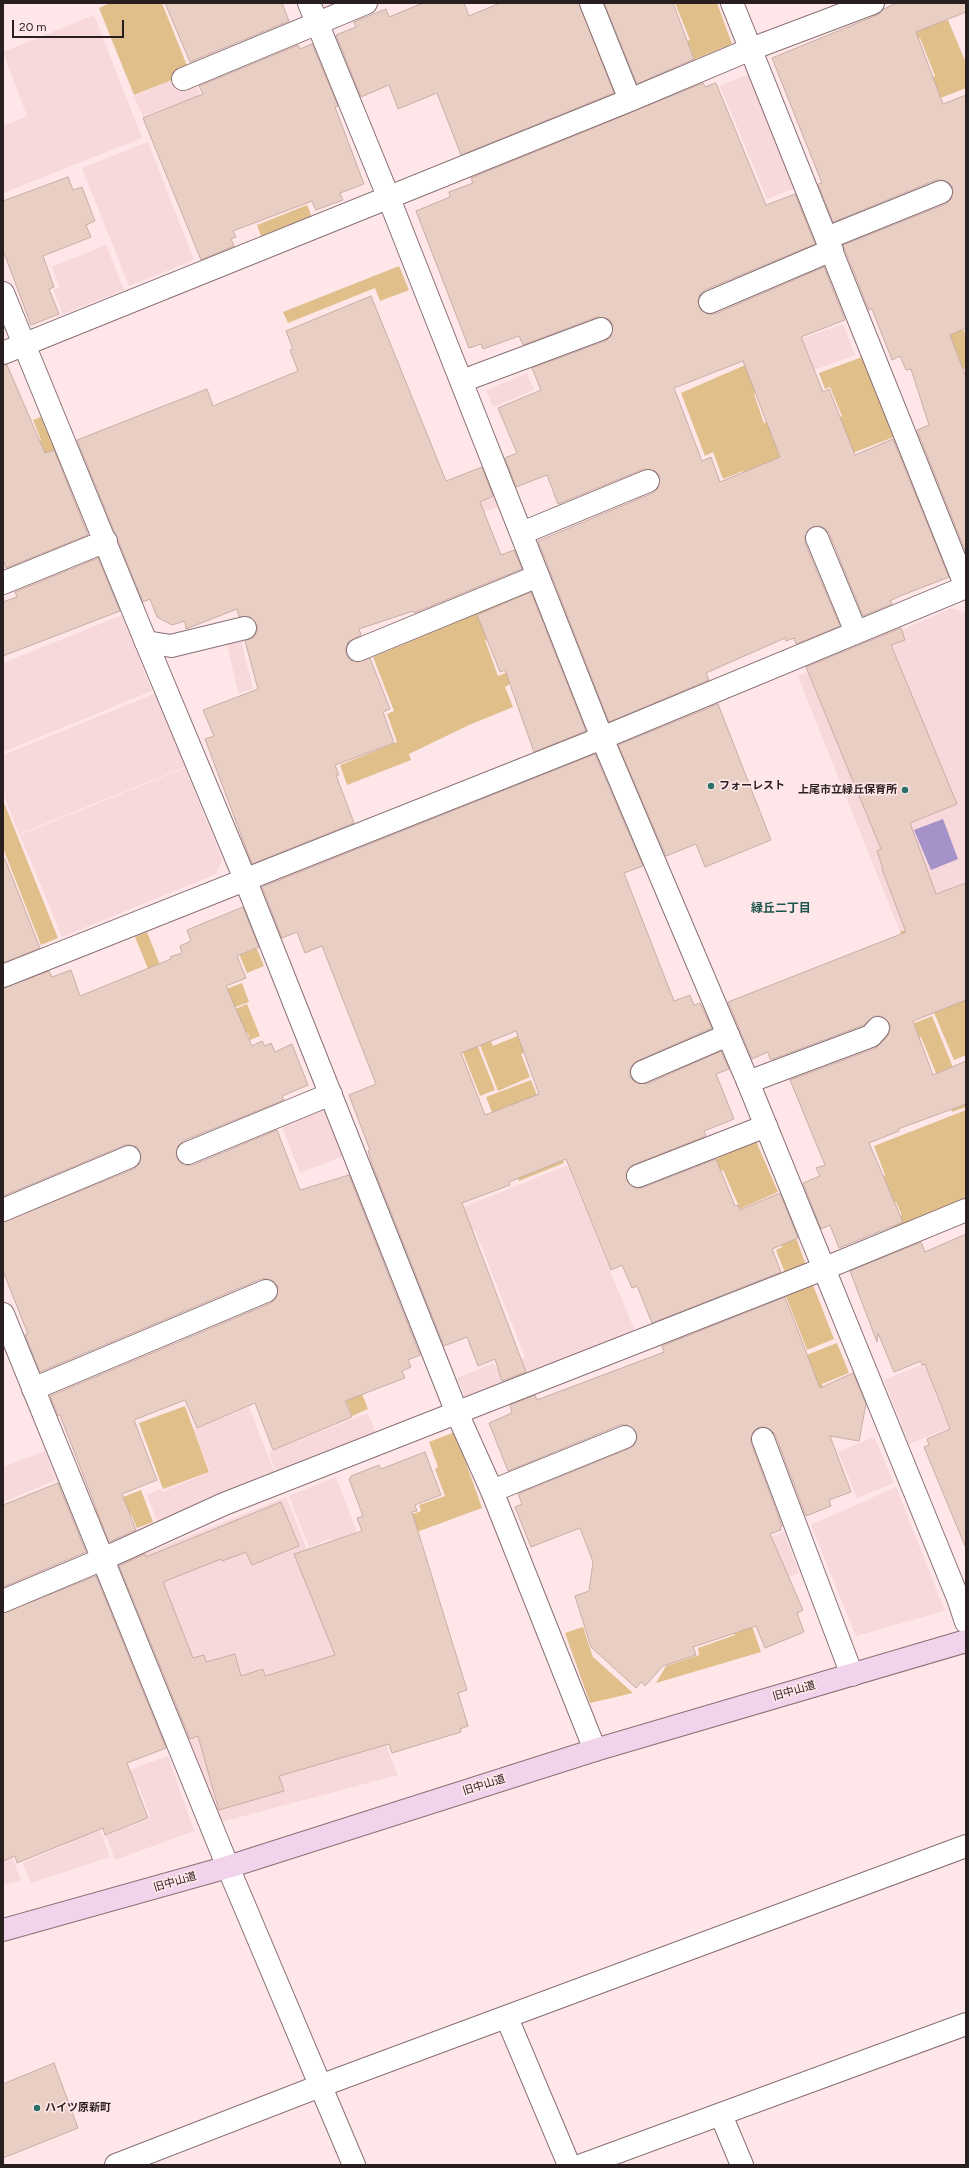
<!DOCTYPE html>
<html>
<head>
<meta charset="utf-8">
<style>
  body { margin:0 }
  #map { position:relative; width:969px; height:2168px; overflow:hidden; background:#fee6e9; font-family:Figtree,sans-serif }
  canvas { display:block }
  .frame { position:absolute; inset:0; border:4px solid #2a1f20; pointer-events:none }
  .scale { position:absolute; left:12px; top:20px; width:112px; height:18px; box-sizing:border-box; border:2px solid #2a1f20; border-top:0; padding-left:5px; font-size:12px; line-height:14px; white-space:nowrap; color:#2a1f20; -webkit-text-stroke:3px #fee6e9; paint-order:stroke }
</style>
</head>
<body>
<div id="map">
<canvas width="969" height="2168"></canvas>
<div class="frame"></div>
<div class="scale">20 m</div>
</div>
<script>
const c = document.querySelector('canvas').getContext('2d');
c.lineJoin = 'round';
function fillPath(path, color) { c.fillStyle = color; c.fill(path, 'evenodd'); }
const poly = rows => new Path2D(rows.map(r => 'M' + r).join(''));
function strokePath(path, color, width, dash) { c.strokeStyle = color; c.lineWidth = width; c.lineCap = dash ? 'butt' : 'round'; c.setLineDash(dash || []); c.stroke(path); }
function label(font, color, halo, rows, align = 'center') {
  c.font = font + ' Figtree,"Noto Sans JP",sans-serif'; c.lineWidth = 3.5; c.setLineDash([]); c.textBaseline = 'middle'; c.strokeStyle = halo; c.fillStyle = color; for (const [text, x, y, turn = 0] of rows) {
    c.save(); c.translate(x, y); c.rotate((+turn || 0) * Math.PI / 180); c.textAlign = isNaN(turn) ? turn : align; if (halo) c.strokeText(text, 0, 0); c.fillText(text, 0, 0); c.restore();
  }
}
fillPath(poly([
  [94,15,142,138,3,193,3,126,27,116,3,52],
  [749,74,796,188,767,199,720,86],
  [170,81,175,91,195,82,211,120,179,133,169,107,143,117,134,96],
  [148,142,194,260,129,286,82,168],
  [106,245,124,290,63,314,53,290,60,287,52,267],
  [843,324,855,355,795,377,784,345],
  [527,373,534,390,493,407,486,390],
  [486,466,501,506,477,514,472,500,484,496,475,470],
  [952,608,966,613,966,905,900,932,798,676],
  [122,615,152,691,3,752,3,663],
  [241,641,253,689,238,693,227,644],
  [156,693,185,767,19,834,3,793,3,755],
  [185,768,222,859,216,874,62,937,20,835],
  [324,1107,343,1156,300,1173,281,1124],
  [567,1165,636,1334,467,1401,457,1378,494,1363,496,1368,525,1357,475,1230,405,1257,395,1235],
  [966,1347,966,1379,934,1392,949,1428,909,1444,884,1380],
  [249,1407,276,1476,158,1523,147,1495,160,1489,162,1492,210,1472,194,1430],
  [368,1413,377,1436,277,1475,269,1452],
  [874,1437,894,1483,857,1498,838,1452],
  [45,1451,56,1480,3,1502,3,1467],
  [336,1477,357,1532,334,1541,332,1538,309,1547,289,1496],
  [896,1487,945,1611,856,1636,811,1525],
  [286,1497,398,1775,221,1822,114,1574,119,1564],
  [784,1532,799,1573,741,1595,725,1555],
  [168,1756,194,1831,115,1860,106,1835,151,1819,139,1787,136,1787,129,1770],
  [85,1790,110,1857,31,1883,23,1863,63,1846,48,1808],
  [3,1835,21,1880,3,1885]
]), '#f7d8db');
fillPath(poly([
  [110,3,162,3,188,68,177,78,134,95,99,8],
  [675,3,717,3,732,44,688,62,682,43,690,40],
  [908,3,922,28,948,20,966,63,966,88,938,99,931,78,935,76,920,38,904,43,880,35,873,15],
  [307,205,312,217,261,236,257,225],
  [399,266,409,290,380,301,375,288,288,323,283,312],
  [955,309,966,336,966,368,956,372,931,310],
  [782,349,793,378,754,394,764,423,769,421,784,458,752,493,743,471,723,479,713,452,705,456,681,393],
  [862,357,894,437,850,454,836,419,842,416,830,387,825,389,819,373],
  [43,416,60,459,40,468,38,442,41,440,33,420],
  [533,590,536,600,532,609,537,619,485,640,498,676,511,671,515,681,505,687,513,707,469,725,409,754,411,760,347,785,340,765,397,742,387,714,394,711,373,657],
  [3,800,58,938,41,945,3,848],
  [396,839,495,1090,480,1096,381,845],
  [966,905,966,1055,954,1060,900,932],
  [249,930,264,966,247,973,232,937],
  [147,932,186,1030,247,1004,260,1036,250,1040,248,1033,222,1044,187,1063,135,937],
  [242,983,249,1002,187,1025,196,1000],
  [583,1009,590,1026,521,1054,530,1077,498,1091,478,1040,488,1035,493,1046],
  [932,1016,966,1099,966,1107,952,1112,921,1037,878,1055,872,1040],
  [531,1080,564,1163,519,1181,486,1097],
  [966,1110,966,1202,894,1231,890,1220,902,1215,896,1202,891,1204,881,1177,885,1175,874,1146],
  [756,1141,778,1192,740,1209,723,1170,678,1190,673,1178],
  [788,1216,806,1265,785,1273,776,1250,782,1247,773,1221],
  [813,1285,834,1339,807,1350,786,1296],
  [332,1317,368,1409,352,1416,336,1376],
  [837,1343,849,1373,822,1384,828,1401,818,1405,804,1356],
  [185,1406,209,1472,163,1489,139,1423],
  [455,1432,482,1508,368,1550,362,1533,421,1511,419,1505,445,1496,435,1469,438,1467,429,1442],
  [141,1490,153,1522,137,1528,131,1514,102,1525,95,1508],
  [745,1606,761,1652,656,1683,666,1666,699,1655,698,1648,735,1635,734,1631],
  [583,1627,593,1657,633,1693,590,1703,565,1633]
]), '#e0bf8a');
fillPath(poly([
  [943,819,958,859,931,870,914,830]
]), '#a592c8');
const building = poly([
  [165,3,282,3,289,21,190,62,165,3],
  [423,3,464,3,469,16,500,3,579,3,614,93,461,155,437,93,398,109,389,85,361,97,336,35,356,27,354,22,386,9,389,17,423,3],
  [604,3,673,3,694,59,637,84,604,3],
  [897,3,966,3,966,12,916,32,943,104,966,95,966,328,950,335,966,377,966,553,917,430,929,425,911,369,906,370,900,356,892,360,872,309,869,310,843,245,946,204,951,199,953,188,948,182,942,180,936,180,833,222,818,184,822,183,772,58,877,15,884,9,897,3],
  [312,44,338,106,335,107,364,184,340,193,343,200,316,210,312,201,233,231,236,237,231,239,234,246,201,260,143,118,203,94,199,86,298,45,300,49,312,44],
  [703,83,705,87,716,83,766,205,795,194,815,244,705,290,700,294,698,300,699,307,708,314,715,314,824,267,845,320,801,337,823,392,829,389,855,455,893,439,949,577,900,596,890,601,892,604,863,616,829,533,825,528,819,526,812,527,805,536,805,543,840,626,796,644,794,638,786,641,785,638,706,673,709,680,609,722,538,541,653,493,658,488,660,477,655,471,644,469,558,504,547,475,516,487,505,458,517,453,498,408,541,390,532,368,605,341,611,337,613,325,609,319,597,317,523,345,519,336,483,349,481,344,469,348,416,211,450,197,449,192,473,183,471,178,703,83],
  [743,361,780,457,720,482,711,457,702,461,674,388,743,361],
  [68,177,73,190,82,187,95,221,86,225,91,237,43,256,54,287,49,289,59,314,31,325,3,250,3,201,68,177],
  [371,296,446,481,482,467,493,496,480,502,501,555,514,550,522,569,414,613,413,611,359,629,361,635,348,642,346,648,346,654,350,660,356,662,370,658,390,709,383,712,394,743,335,765,339,775,336,775,354,823,252,864,205,739,214,736,203,710,258,689,245,641,254,637,257,631,257,625,249,616,239,617,237,609,186,629,185,621,172,625,157,617,150,599,143,602,77,440,207,389,213,406,298,371,290,350,293,349,286,331,371,296],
  [3,365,7,365,45,453,54,450,88,535,6,568,3,559,3,365],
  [98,558,120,611,3,656,3,602,17,597,15,592,98,558],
  [531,592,586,731,534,752,505,670,500,672,477,615,531,592],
  [901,628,905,640,891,645,957,804,910,823,936,894,966,883,966,1000,913,1021,933,1075,966,1061,966,1104,898,1129,899,1131,869,1143,903,1222,839,1248,830,1225,821,1229,803,1183,820,1176,816,1168,825,1165,790,1080,876,1048,888,1036,890,1030,890,1024,881,1016,874,1016,864,1025,773,1059,770,1059,768,1052,752,1059,728,1002,906,932,882,869,883,869,877,851,881,849,806,667,901,628],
  [718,704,771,840,705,867,696,844,666,856,618,745,718,704],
  [595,754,643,866,624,873,674,1001,690,995,694,1005,700,1003,712,1028,637,1061,630,1070,630,1077,635,1082,647,1084,721,1051,729,1069,716,1074,734,1119,704,1131,706,1136,633,1165,626,1174,627,1181,636,1188,642,1188,716,1159,735,1206,738,1205,740,1210,780,1193,798,1238,772,1249,781,1272,652,1323,637,1286,632,1288,622,1265,611,1270,566,1159,509,1182,510,1185,462,1203,526,1372,502,1381,495,1359,478,1366,467,1337,444,1346,373,1167,368,1151,370,1150,349,1095,376,1084,322,946,305,953,297,932,282,938,262,887,595,754],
  [516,1031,539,1094,485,1115,461,1053,516,1031],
  [3,859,5,859,40,948,3,963,3,859],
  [243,907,259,947,237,956,246,978,226,986,252,1046,262,1041,265,1046,271,1043,275,1052,292,1044,308,1085,282,1096,284,1100,183,1141,178,1146,176,1157,181,1163,187,1165,193,1165,277,1130,300,1190,349,1175,420,1355,408,1360,411,1367,402,1371,405,1378,345,1401,352,1417,273,1450,255,1403,197,1428,185,1400,134,1420,157,1480,122,1494,136,1530,109,1542,60,1415,58,1416,50,1396,271,1303,276,1298,278,1287,273,1281,267,1279,261,1279,40,1372,25,1335,28,1334,3,1271,3,1222,134,1169,139,1164,141,1158,137,1147,131,1145,125,1145,3,1196,3,988,49,971,52,977,71,970,80,996,171,959,170,957,182,953,180,946,191,941,187,930,243,907],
  [966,1234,966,1546,965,1546,924,1447,929,1445,927,1439,950,1429,925,1364,922,1365,921,1361,894,1372,878,1333,877,1342,850,1271,921,1242,925,1252,966,1234],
  [785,1297,820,1388,853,1373,866,1404,859,1441,830,1436,851,1492,829,1500,831,1506,806,1516,775,1434,765,1427,759,1427,754,1431,751,1437,751,1443,782,1526,780,1527,781,1530,770,1534,803,1610,797,1613,804,1632,765,1648,756,1626,693,1647,696,1655,663,1666,645,1686,641,1682,636,1688,591,1647,575,1596,589,1591,593,1562,580,1528,531,1547,515,1507,522,1504,518,1494,630,1448,637,1439,636,1432,627,1425,620,1425,508,1471,489,1423,512,1413,510,1405,535,1395,537,1400,664,1352,662,1346,785,1297],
  [425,1452,441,1495,415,1505,417,1511,412,1512,467,1690,458,1693,468,1726,460,1729,461,1732,392,1753,389,1744,279,1776,284,1791,219,1810,198,1736,190,1739,119,1566,145,1554,146,1557,281,1502,299,1546,252,1565,246,1552,222,1561,221,1559,163,1582,193,1658,204,1655,206,1662,235,1654,241,1676,263,1669,265,1676,335,1655,294,1554,362,1531,357,1518,363,1516,349,1479,351,1478,351,1476,379,1465,381,1469,425,1452],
  [58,1483,86,1552,3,1587,3,1505,58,1483],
  [96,1576,166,1748,127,1763,148,1818,105,1835,103,1828,17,1863,15,1856,3,1861,3,1613,96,1576],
  [54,2063,78,2128,3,2158,3,2084,54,2063]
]);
fillPath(building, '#e8cec3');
strokePath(building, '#c8aea4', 1);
const service = poly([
  [183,79,366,3],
  [827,238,941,192],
  [710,302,832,250],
  [462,381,601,329],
  [522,533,648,481],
  [817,538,856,632],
  [146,642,171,646,245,628],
  [358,650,538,576],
  [642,1072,728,1035],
  [748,1082,871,1036,878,1028],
  [188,1153,331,1094],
  [638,1176,766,1126],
  [3,1210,129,1157],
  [33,1389,266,1291],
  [763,1439,852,1675],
  [492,1491,625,1437],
  [3,1601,103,1559,224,1504,823,1269,966,1210]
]);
const minor = poly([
  [309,3,388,196,602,738,748,1082,958,1598,966,1622],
  [591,3,630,100],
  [732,3,966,587],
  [3,293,146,642,245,879,457,1413,492,1491,595,1750],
  [3,353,630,100,751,49,873,3],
  [3,583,106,541],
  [3,976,602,738,966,587],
  [3,1314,228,1867,354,2165],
  [507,2018,569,2165],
  [721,2115,742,2165],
  [116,2165,320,2086,966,1846],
  [582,2165,966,2024]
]);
const secondary = poly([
  [3,1930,228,1867,595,1750,966,1641]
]);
strokePath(service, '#8a7074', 24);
strokePath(minor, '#8a7074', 24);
strokePath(secondary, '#8a7074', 24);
strokePath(service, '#fff', 22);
strokePath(minor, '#fff', 22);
strokePath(secondary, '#f1d4eb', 22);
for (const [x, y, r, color] of [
  [711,786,4,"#297066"],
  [905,790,4,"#297066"],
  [37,2108,4,"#297066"]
]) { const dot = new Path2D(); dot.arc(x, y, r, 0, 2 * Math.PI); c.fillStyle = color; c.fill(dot); strokePath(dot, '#fee6e9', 1.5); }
label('bold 11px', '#2a1f20', '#fee6e9', [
  ["フォーレスト",719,786],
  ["上尾市立緑丘保育所",897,790,"right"],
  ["ハイツ原新町",45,2108]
], 'left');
label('11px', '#2a1f20', '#fee6e9', [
  ["旧中山道",794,1691,-16],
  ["旧中山道",484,1785,-18],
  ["旧中山道",175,1882,-16]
]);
label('bold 12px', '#1c554d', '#fee6e9', [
  ["緑丘二丁目",781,908]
]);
</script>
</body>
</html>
